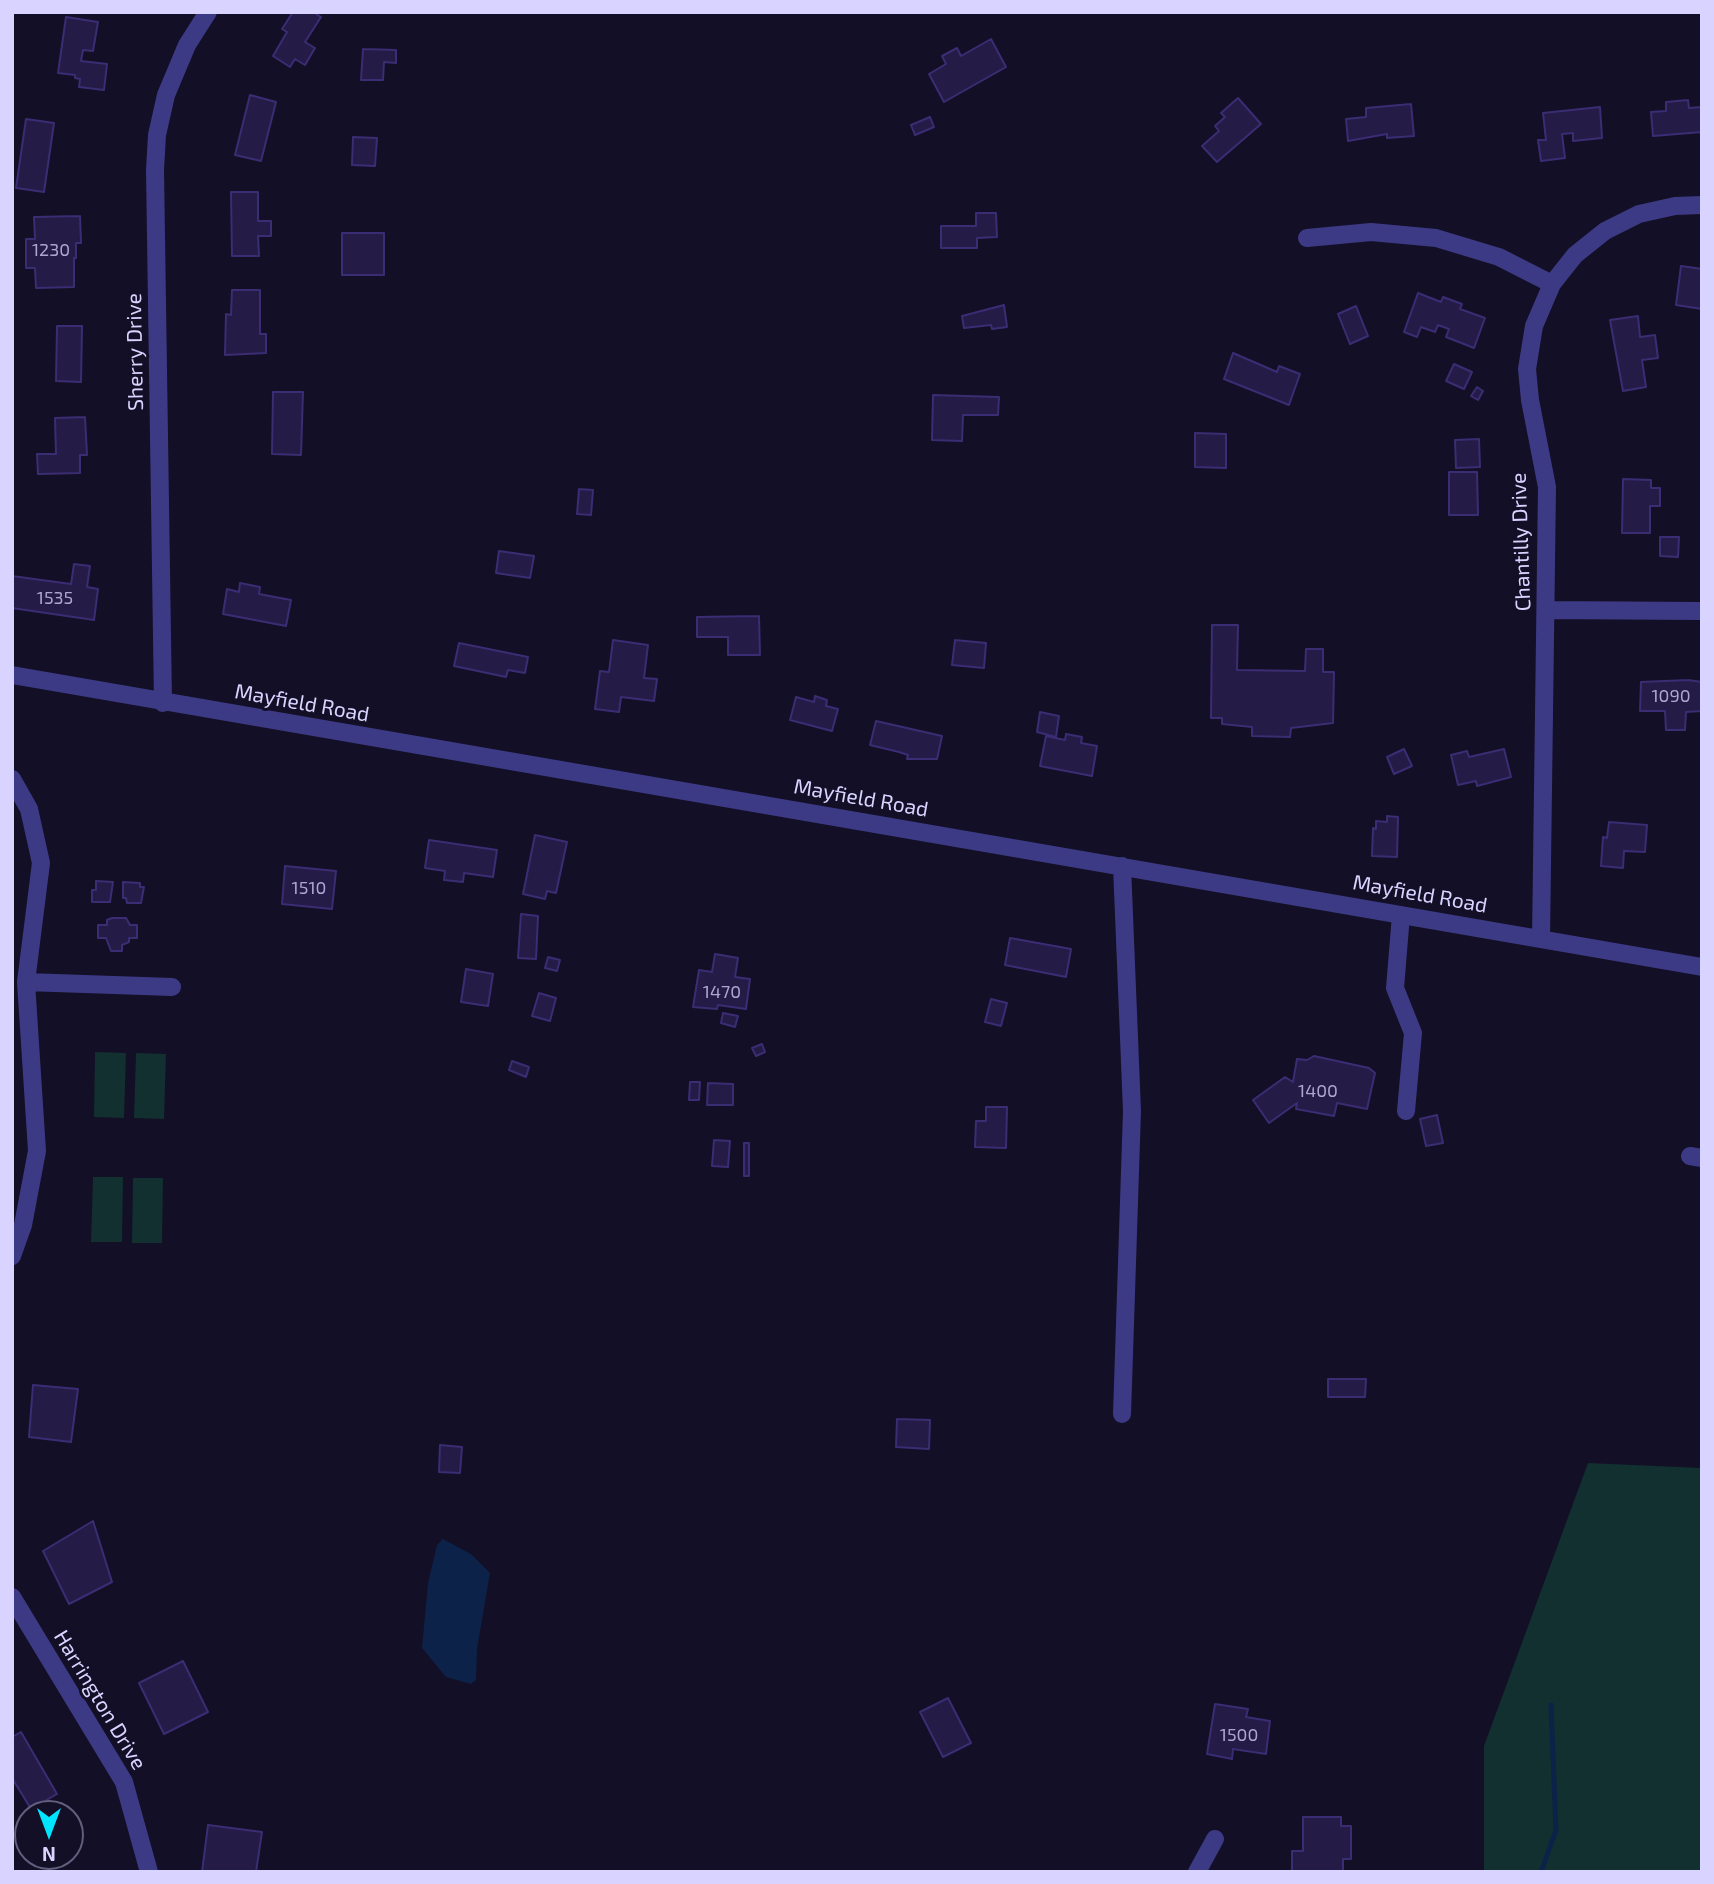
<!DOCTYPE html>
<html>
<head>
<meta charset="utf-8">
<style>
  body { margin:0 }
  #map { position:relative; width:1714px; height:1884px; overflow:hidden; background:#130f26; font-family:"Exo 2",sans-serif }
  canvas { display:block }
  .frame { position:absolute; inset:0; border:14px solid #d9d4ff; pointer-events:none }
  .north { position:absolute; left:14px; top:1800px; width:70px; height:70px; box-sizing:border-box; background:#130f26; border:2px solid #625e7d; border-radius:50%; rotate:180deg; font-size:19px; font-weight:700; line-height:28px; text-align:center; color:#d9d4ff }
  .north::after { content:''; display:block; margin:auto; width:24px; height:32px; background:#00e5ff; clip-path:polygon(50% 0,100% 100%,50% 72%,0 100%) }
</style>
</head>
<body>
<div id="map">
<canvas width="1714" height="1884"></canvas>
<div class="frame"></div>
<div class="north">N</div>
</div>
<script>
const c = document.querySelector('canvas').getContext('2d');
c.lineJoin = 'round';
function fillPath(path, color) { c.fillStyle = color; c.fill(path, 'evenodd'); }
const poly = rows => new Path2D(rows.map(r => 'M' + r).join(''));
function strokePath(path, color, width, dash) { c.strokeStyle = color; c.lineWidth = width; c.lineCap = dash ? 'butt' : 'round'; c.setLineDash(dash || []); c.stroke(path); }
function label(font, color, halo, rows, align = 'center') {
  c.font = font + ' "Exo 2",sans-serif'; c.lineWidth = 6; c.setLineDash([]); c.textBaseline = 'middle'; c.strokeStyle = halo; c.fillStyle = color; for (const [text, x, y, turn = 0] of rows) {
    c.save(); c.translate(x, y); c.rotate((+turn || 0) * Math.PI / 180); c.textAlign = isNaN(turn) ? turn : align; if (halo) c.strokeText(text, 0, 0); c.fillText(text, 0, 0); c.restore();
  }
}
fillPath(poly([
  [95,1052,126,1053,124,1118,94,1117],
  [136,1053,166,1054,164,1119,134,1118],
  [93,1177,123,1177,122,1242,91,1242],
  [133,1178,163,1178,162,1243,132,1243],
  [1588,1463,1702,1468,1702,1872,1484,1872,1484,1746]
]), '#12302f');
fillPath(poly([
  [443,1539,471,1554,490,1573,477,1649,476,1680,471,1684,446,1677,422,1648,428,1583,437,1545]
]), '#0c2248');
strokePath(poly([
  [1541,1872,1556,1830,1551,1705]
]), '#0c2248', 5);
const building = poly([
  [293,12,313,12,321,17,305,42,315,48,305,65,295,59,290,67,273,56,287,32,282,29,293,12],
  [66,17,98,22,93,51,83,50,81,61,107,64,104,90,79,87,80,79,75,78,75,75,58,73,66,17],
  [991,39,1006,67,944,102,929,74,946,64,942,56,957,48,961,56,991,39],
  [363,49,396,50,396,63,384,62,383,80,361,80,363,49],
  [250,95,276,102,261,161,235,155,250,95],
  [1238,98,1261,124,1217,162,1202,146,1219,131,1215,126,1225,117,1221,113,1238,98],
  [1688,100,1689,108,1702,107,1702,132,1653,136,1651,112,1666,111,1666,102,1688,100],
  [1411,104,1414,136,1387,138,1387,134,1348,141,1346,119,1366,117,1366,108,1411,104],
  [1600,107,1602,138,1573,141,1573,133,1562,134,1565,158,1541,161,1538,140,1546,140,1543,113,1600,107],
  [930,117,934,127,915,135,911,125,930,117],
  [26,119,54,123,44,192,16,188,26,119],
  [353,137,377,138,375,166,352,165,353,137],
  [231,192,258,192,258,221,271,221,271,236,258,236,259,256,232,256,231,192],
  [976,213,996,213,997,237,977,238,977,248,941,248,941,226,976,226,976,213],
  [80,216,81,243,76,243,76,258,74,258,74,287,36,288,35,268,26,268,26,239,35,239,34,217,80,216],
  [342,233,384,233,384,275,342,275,342,233],
  [1681,266,1702,269,1702,309,1676,305,1681,266],
  [232,290,260,290,260,334,266,334,266,353,225,355,226,314,231,315,232,290],
  [1418,293,1441,302,1443,297,1462,304,1460,309,1485,318,1474,348,1446,337,1449,329,1438,325,1435,332,1421,327,1417,337,1404,332,1418,293],
  [1004,305,1007,327,992,329,991,325,964,328,962,316,1004,305],
  [1356,306,1368,336,1350,344,1338,314,1356,306],
  [1638,316,1640,337,1655,335,1658,358,1642,360,1646,387,1623,391,1610,320,1638,316],
  [57,326,82,326,81,382,56,381,57,326],
  [1233,353,1277,372,1279,366,1300,374,1289,405,1224,379,1233,353],
  [1454,364,1472,372,1464,389,1446,381,1454,364],
  [1477,387,1483,391,1478,400,1471,396,1477,387],
  [273,392,303,392,301,455,272,454,273,392],
  [933,395,999,397,998,415,963,415,962,441,932,440,933,395],
  [85,417,87,455,80,455,80,473,38,474,37,454,56,454,55,418,85,417],
  [1195,433,1226,434,1226,468,1195,467,1195,433],
  [1479,439,1480,467,1456,468,1455,440,1479,439],
  [1449,472,1477,472,1478,515,1449,515,1449,472],
  [1623,479,1651,480,1651,488,1660,488,1660,506,1650,506,1650,533,1622,533,1623,479],
  [579,489,593,490,591,515,577,514,579,489],
  [1660,537,1679,537,1678,557,1660,556,1660,537],
  [499,551,534,556,530,578,496,573,499,551],
  [74,564,90,566,87,587,98,589,94,620,12,608,12,576,71,584,74,564],
  [240,583,260,587,259,594,291,600,286,626,223,614,227,589,239,592,240,583],
  [759,616,760,655,728,655,728,637,697,637,697,617,759,616],
  [1212,625,1238,625,1237,670,1305,671,1306,649,1323,649,1323,672,1334,672,1333,723,1291,728,1290,737,1252,736,1252,727,1222,724,1222,718,1211,718,1212,625],
  [613,640,648,645,644,678,657,679,654,701,621,697,619,712,595,709,600,671,609,672,613,640],
  [955,640,986,643,984,668,952,665,955,640],
  [459,643,528,657,525,673,508,670,506,677,454,666,459,643],
  [1688,680,1702,682,1702,711,1686,712,1685,730,1666,730,1665,711,1640,711,1641,682,1688,680],
  [815,696,827,700,826,706,838,709,832,731,790,720,796,697,814,702,815,696],
  [1040,712,1059,716,1056,737,1037,732,1040,712],
  [876,721,942,736,937,759,907,759,908,755,899,752,870,745,876,721],
  [1066,734,1082,737,1081,743,1097,746,1092,776,1040,766,1046,736,1065,740,1066,734],
  [1404,749,1412,766,1394,774,1387,757,1404,749],
  [1504,749,1511,777,1477,786,1476,781,1458,785,1451,755,1467,751,1469,757,1504,749],
  [1387,816,1398,817,1397,857,1372,856,1373,828,1376,829,1376,821,1387,822,1387,816],
  [1609,822,1647,825,1645,852,1624,851,1623,868,1601,866,1603,837,1607,838,1609,822],
  [535,835,567,842,556,893,547,891,545,899,523,894,535,835],
  [429,840,497,850,493,877,464,873,463,882,444,880,445,871,425,868,429,840],
  [285,866,336,871,332,909,282,904,285,866],
  [96,881,113,882,110,902,92,902,92,890,96,890,96,881],
  [123,882,140,883,140,887,144,887,141,903,127,903,126,898,123,898,123,882],
  [521,914,538,916,536,959,518,958,521,914],
  [112,918,126,918,130,925,137,925,137,938,129,938,129,942,122,945,122,951,111,951,106,938,98,938,98,925,107,925,107,920,112,918],
  [1010,938,1071,949,1066,977,1005,965,1010,938],
  [715,954,738,958,735,977,750,979,746,1009,718,1005,717,1009,693,1007,699,970,712,972,715,954],
  [548,957,560,960,557,971,545,968,548,957],
  [466,969,493,974,488,1006,461,1002,466,969],
  [539,993,556,998,550,1021,532,1016,539,993],
  [991,999,1007,1003,1001,1026,985,1022,991,999],
  [723,1013,738,1016,735,1027,721,1023,723,1013],
  [762,1044,765,1052,756,1056,752,1048,762,1044],
  [1314,1056,1369,1068,1375,1073,1367,1109,1337,1103,1334,1116,1296,1109,1297,1103,1269,1123,1253,1100,1285,1077,1293,1082,1297,1059,1307,1060,1314,1056],
  [512,1061,529,1067,526,1077,509,1070,512,1061],
  [690,1082,700,1082,699,1100,689,1100,690,1082],
  [708,1083,733,1084,733,1105,707,1105,708,1083],
  [986,1107,1007,1107,1006,1148,975,1147,976,1121,986,1121,986,1107],
  [1437,1115,1443,1143,1426,1146,1420,1119,1437,1115],
  [714,1140,730,1141,728,1167,712,1166,714,1140],
  [744,1143,749,1143,749,1176,744,1176,744,1143],
  [1328,1379,1366,1379,1365,1397,1328,1397,1328,1379],
  [33,1385,78,1389,71,1442,29,1437,33,1385],
  [897,1419,930,1420,929,1449,896,1447,897,1419],
  [440,1445,462,1447,460,1473,439,1472,440,1445],
  [93,1521,112,1582,69,1604,43,1551,93,1521],
  [183,1661,208,1712,164,1734,139,1683,183,1661],
  [948,1698,971,1743,943,1757,920,1712,948,1698],
  [1215,1704,1248,1709,1246,1717,1270,1721,1266,1754,1233,1749,1232,1759,1207,1754,1215,1704],
  [21,1732,57,1794,31,1809,12,1778,12,1737,21,1732],
  [1303,1817,1341,1817,1341,1826,1351,1826,1351,1859,1343,1859,1343,1871,1292,1871,1292,1851,1303,1851,1303,1817],
  [208,1825,262,1832,256,1872,202,1872,208,1825]
]);
fillPath(building, '#241b47');
strokePath(building, '#3b2d73', 2);
strokePath(poly([
  [1307,238,1371,232,1436,238,1499,257,1552,284],
  [1546,610,1702,611],
  [12,675,1702,967],
  [163,703,155,170,157,135,166,95,187,45,208,12],
  [12,779,29,809,41,863,26,982,37,1151,23,1225,12,1256],
  [1401,915,1395,988,1413,1033,1406,1111],
  [1541,939,1547,487,1530,400,1527,369,1534,326,1552,284,1575,255,1605,231,1639,214,1675,206,1702,205],
  [26,982,172,987],
  [1690,1156,1702,1158],
  [1122,1414,1132,1111,1122,866],
  [12,1597,124,1782,149,1872],
  [1197,1872,1215,1839]
]), '#3d3a85', 18);
label('18px', '#aca6d1', null, [
  ["1230",51,250],
  ["1535",55,598],
  ["1090",1671,696],
  ["1510",309,888],
  ["1470",722,992],
  ["1400",1318,1091],
  ["1500",1239,1735]
]);
label('21px', '#d9d4ff', '#130f26', [
  ["Sherry Drive",135,352,-91],
  ["Chantilly Drive",1521,542,-92],
  ["Mayfield Road",302,703,10],
  ["Mayfield Road",861,798,10],
  ["Mayfield Road",1420,894,10],
  ["Harrington Drive",100,1700,59]
]);
</script>
</body>
</html>
